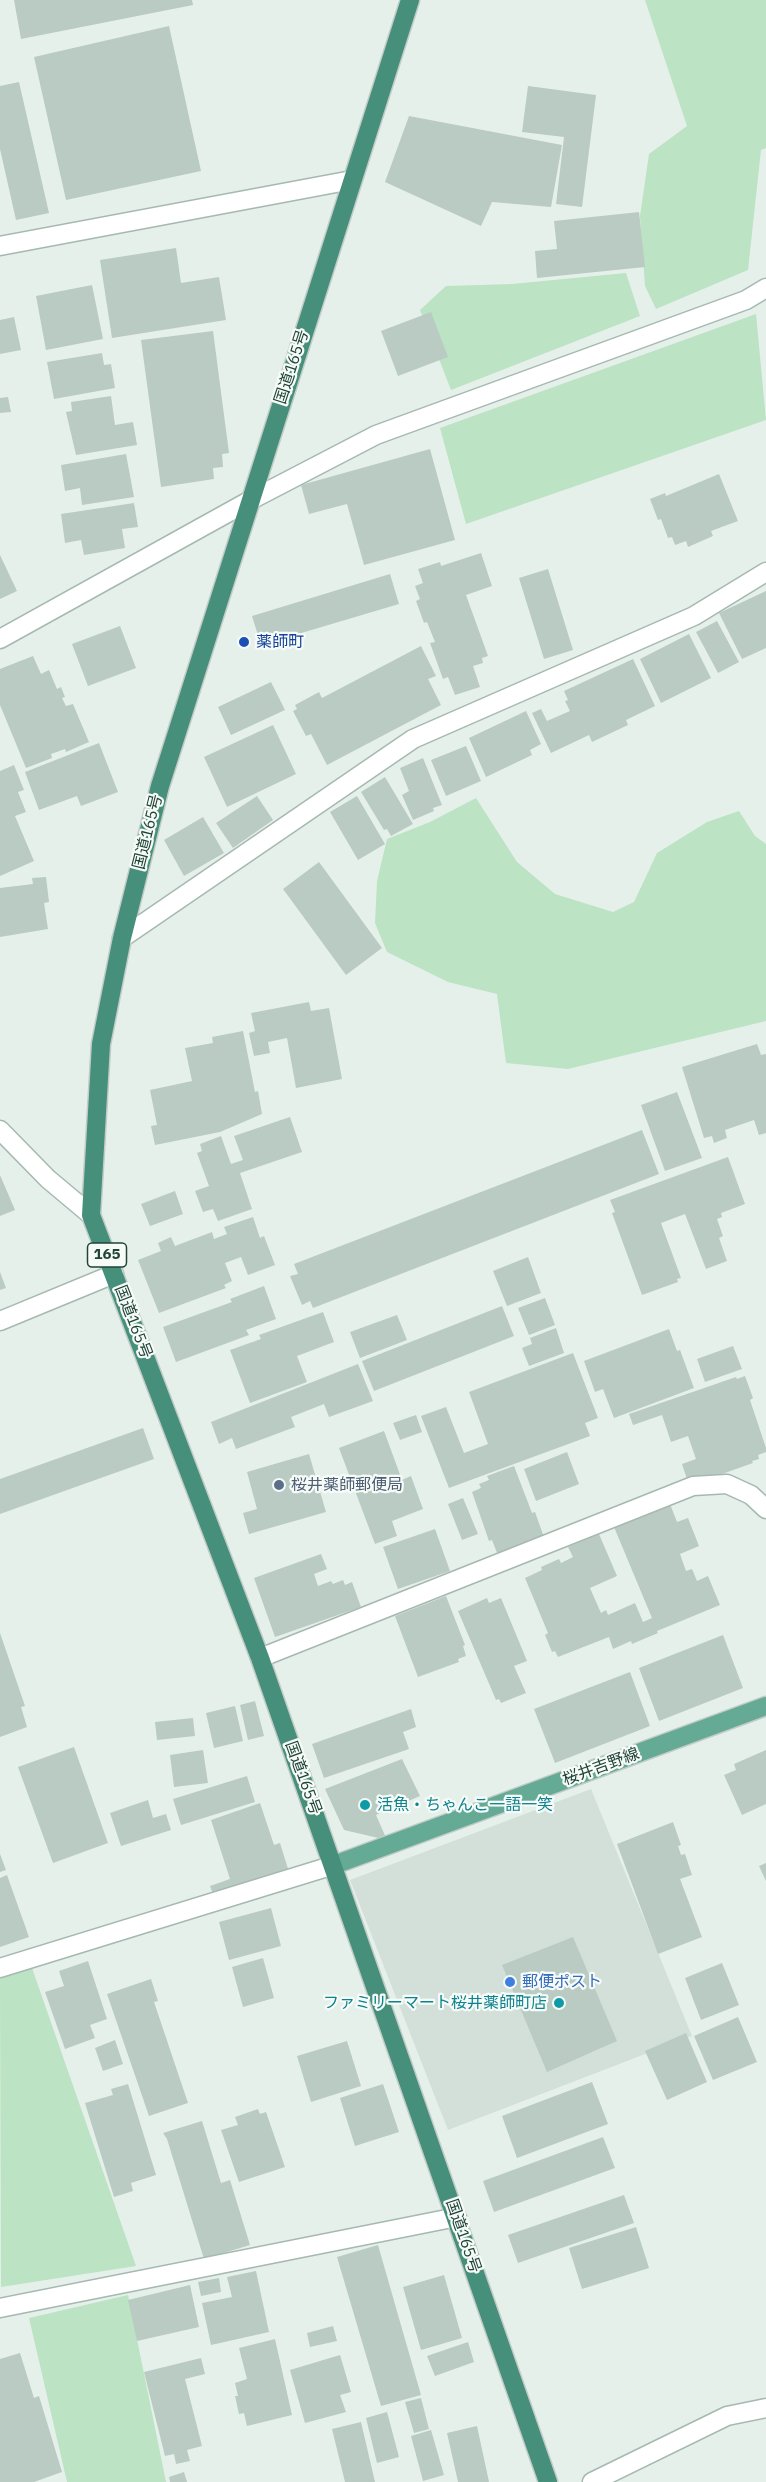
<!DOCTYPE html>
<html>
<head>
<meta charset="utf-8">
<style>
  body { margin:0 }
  canvas { display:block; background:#e5f0ea }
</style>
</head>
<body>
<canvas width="766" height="2482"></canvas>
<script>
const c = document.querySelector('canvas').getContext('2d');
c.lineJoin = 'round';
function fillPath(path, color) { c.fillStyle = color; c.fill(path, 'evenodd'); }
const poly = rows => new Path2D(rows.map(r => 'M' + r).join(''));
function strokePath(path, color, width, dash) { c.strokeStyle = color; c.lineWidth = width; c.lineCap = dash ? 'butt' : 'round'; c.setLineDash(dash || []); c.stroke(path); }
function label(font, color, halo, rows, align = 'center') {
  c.font = font + ' "IBM Plex Sans","Noto Sans JP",sans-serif'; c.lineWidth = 4.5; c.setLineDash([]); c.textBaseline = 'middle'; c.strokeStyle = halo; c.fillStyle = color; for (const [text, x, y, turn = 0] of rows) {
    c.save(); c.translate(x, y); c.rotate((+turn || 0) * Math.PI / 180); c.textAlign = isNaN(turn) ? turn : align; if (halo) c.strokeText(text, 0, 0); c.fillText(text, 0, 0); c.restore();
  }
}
fillPath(poly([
  [591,1789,692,2036,448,2130,350,1880]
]), '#d3e0d9');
fillPath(poly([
  [645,0,766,0,766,148,761,150,748,270,656,309,645,286,640,216,649,154,687,126],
  [626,273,640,316,451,390,420,310,446,286,512,284],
  [756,314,766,420,466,524,440,428],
  [476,798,517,862,555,894,613,912,634,902,657,853,707,822,739,811,755,836,766,844,766,1021,568,1069,506,1063,497,994,448,982,387,952,375,923,377,881,387,839,430,822],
  [32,1968,136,2266,1,2287,0,1976],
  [128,2295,166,2482,67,2482,29,2318]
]), '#bce3c4');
fillPath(poly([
  [14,0,192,0,193,5,21,39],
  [169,26,201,171,66,200,34,57],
  [19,82,49,213,16,220,0,149,0,86],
  [528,86,596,95,582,207,556,204,564,137,522,132],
  [409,116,562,145,551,207,492,202,481,226,385,182],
  [639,212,645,267,537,278,535,251,557,249,554,221],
  [176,248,181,283,219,277,226,320,112,338,100,260],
  [92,285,103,339,46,350,36,296],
  [431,312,448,357,398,376,381,331],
  [14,317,21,350,0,354,0,320],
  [213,331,229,453,222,454,223,467,213,468,214,479,161,487,141,340],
  [102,353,104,365,111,364,115,388,54,399,47,362],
  [111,396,115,425,133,422,137,445,76,455,66,412,72,411,71,402],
  [8,397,11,412,0,413,0,398],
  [430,449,455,540,364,565,347,504,309,514,301,485],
  [126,454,134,497,82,505,80,488,65,491,61,465],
  [719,474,738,521,711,531,713,536,688,547,686,541,675,545,672,537,668,538,661,519,658,520,650,499,665,493,666,496],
  [134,503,138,527,122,529,125,548,84,555,81,540,65,543,61,514],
  [481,553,492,586,466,595,488,656,482,658,483,663,473,666,480,687,455,695,448,677,443,679,430,643,435,642,427,622,424,623,416,601,420,599,415,586,423,583,418,569,440,562,441,566],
  [0,555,17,591,0,599],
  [548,569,573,650,544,659,519,578],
  [390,574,399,604,261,645,252,616],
  [766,591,766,648,742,659,719,613],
  [717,621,739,662,718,673,696,632],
  [120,626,136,668,88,686,72,644],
  [689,634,711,678,661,703,640,659],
  [421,646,436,676,428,679,441,705,327,765,311,734,306,736,293,711,297,709,295,705,319,692,322,698],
  [33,656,41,674,49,670,57,689,61,687,65,697,62,698,66,706,73,704,89,742,66,752,65,749,51,754,52,758,26,768,0,705,0,669],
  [633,659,655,706,626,720,628,725,592,742,589,735,551,753,532,713,541,709,547,721,570,711,565,701,568,700,564,691],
  [271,682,285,710,231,735,218,707],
  [526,711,541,744,530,750,532,755,486,777,469,738],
  [273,725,296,774,227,807,204,757],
  [99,743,118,792,81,806,77,796,39,810,25,772],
  [466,746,481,781,446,796,431,760],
  [423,758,442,805,433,808,434,811,413,820,402,795,409,791,400,768],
  [14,765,24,790,18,792,26,812,15,816,34,861,0,876,0,771],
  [385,777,413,824,391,836,387,829,384,830,361,792],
  [257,796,273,820,233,848,216,823],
  [357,796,385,844,358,860,330,812],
  [203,817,224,853,184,876,164,840],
  [319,862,382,948,346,975,283,889],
  [46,877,49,902,44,903,48,929,0,937,0,888,33,884,32,878],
  [309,1002,311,1011,329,1008,342,1079,296,1088,287,1038,268,1042,270,1053,254,1056,249,1033,255,1031,251,1013],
  [243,1031,255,1092,258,1091,262,1114,220,1132,155,1145,151,1126,157,1125,150,1090,192,1081,185,1048,213,1043,212,1037],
  [757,1044,761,1055,766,1054,766,1133,759,1135,754,1120,725,1130,727,1138,714,1143,712,1136,704,1138,682,1067],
  [677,1092,702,1158,665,1171,641,1105],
  [290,1117,302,1152,240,1173,252,1209,218,1221,213,1209,203,1212,195,1191,209,1186,197,1153,202,1151,200,1144,221,1136,231,1164,243,1160,234,1136],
  [642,1130,659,1174,313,1308,310,1301,302,1305,290,1276,298,1274,294,1264],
  [728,1157,745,1204,721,1213,722,1217,717,1219,723,1236,719,1238,727,1261,706,1269,685,1214,661,1223,681,1278,677,1279,678,1282,642,1295,612,1213,615,1212,610,1200],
  [0,1175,15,1210,0,1216],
  [175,1191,183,1214,150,1226,141,1204],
  [253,1217,260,1238,264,1236,275,1265,248,1275,241,1257,225,1263,232,1281,224,1285,226,1288,159,1313,138,1260,161,1251,158,1243,171,1237,175,1246,212,1232,214,1239,227,1234,224,1227],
  [528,1257,541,1293,507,1306,493,1271],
  [0,1272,6,1288,0,1290],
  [264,1286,276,1319,246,1330,249,1335,176,1362,163,1327,232,1302,230,1299],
  [545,1298,555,1325,529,1335,518,1308],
  [502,1306,514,1336,374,1391,362,1361],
  [323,1312,334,1342,297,1356,307,1382,250,1403,230,1350,261,1339,259,1335],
  [397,1315,407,1340,360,1358,350,1332],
  [556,1328,564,1353,529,1366,522,1348,532,1344,530,1338],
  [669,1329,677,1351,680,1350,694,1388,614,1418,603,1389,595,1392,584,1361],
  [733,1346,742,1369,705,1382,697,1359],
  [573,1353,598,1418,585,1423,590,1436,449,1488,421,1416,446,1407,464,1453,488,1444,469,1392],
  [358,1364,373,1401,329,1417,324,1404,291,1417,295,1427,236,1449,232,1438,219,1444,211,1422],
  [745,1376,753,1398,750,1400,766,1448,766,1452,758,1455,759,1459,752,1461,753,1463,708,1479,707,1476,688,1482,682,1464,696,1459,688,1436,671,1442,662,1415,633,1425,629,1414,736,1377,737,1379],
  [416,1415,422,1432,400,1440,393,1423],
  [143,1428,154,1459,0,1514,0,1479],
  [384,1431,402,1480,411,1476,423,1509,392,1521,397,1536,375,1544,339,1448],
  [567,1452,579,1484,536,1501,524,1469],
  [309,1454,326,1512,249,1534,243,1513,257,1509,247,1472],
  [514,1466,532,1513,535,1512,545,1540,499,1558,492,1540,489,1541,472,1492,481,1488,479,1484,489,1480,487,1476],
  [463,1498,478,1534,462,1540,448,1504],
  [670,1504,677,1522,688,1518,699,1546,680,1554,686,1571,692,1569,697,1581,708,1576,720,1605,657,1631,658,1633,632,1644,631,1641,613,1649,609,1637,558,1657,555,1651,552,1652,545,1635,548,1633,525,1578,542,1570,541,1567,559,1559,561,1563,573,1557,568,1547,599,1534,617,1576,590,1588,601,1613,606,1610,608,1615,635,1603,643,1622,652,1618,614,1527],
  [435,1529,450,1571,398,1589,383,1547],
  [321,1554,327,1569,314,1574,318,1586,331,1581,333,1584,343,1580,345,1585,352,1582,361,1607,275,1637,254,1578],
  [446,1596,465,1645,463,1646,466,1656,458,1659,459,1662,418,1677,395,1616],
  [487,1598,489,1603,501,1598,527,1661,514,1666,526,1693,501,1703,499,1699,496,1700,458,1611],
  [0,1633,25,1706,21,1707,27,1727,0,1737],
  [723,1635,743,1688,659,1721,639,1668],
  [630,1672,650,1726,555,1763,534,1709],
  [255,1701,264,1736,248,1740,240,1705],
  [235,1706,243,1741,214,1748,206,1713],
  [411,1709,416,1727,403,1732,409,1749,324,1778,312,1744],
  [193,1718,195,1736,157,1740,155,1722],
  [74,1747,108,1843,53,1863,18,1767],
  [203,1750,208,1783,174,1787,170,1755],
  [766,1750,766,1804,742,1815,724,1775,736,1770,734,1764],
  [402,1759,420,1796,376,1815,387,1840,344,1830,325,1789],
  [247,1776,255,1802,181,1825,173,1799],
  [148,1800,153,1818,166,1814,171,1830,121,1846,110,1813],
  [260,1803,274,1845,280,1843,289,1872,214,1897,210,1886,230,1879,211,1820],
  [673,1822,681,1845,678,1846,681,1855,685,1854,692,1875,680,1879,702,1937,658,1954,617,1844],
  [0,1854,6,1870,0,1872],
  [766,1863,766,1881,759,1866],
  [7,1875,29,1937,0,1947,0,1878],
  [271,1908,281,1946,229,1960,219,1922],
  [573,1937,617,2041,547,2072,502,1965],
  [263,1958,274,1998,243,2007,232,1967],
  [88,1961,107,2019,90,2025,95,2038,65,2049,45,1992,64,1986,59,1971],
  [722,1963,739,2005,701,2020,685,1978],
  [151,1979,158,2001,154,2002,188,2103,149,2116,107,1994],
  [738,2017,757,2062,713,2080,694,2036],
  [686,2033,707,2082,667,2100,645,2051],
  [115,2040,123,2064,103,2071,95,2048],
  [347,2041,361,2086,311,2102,297,2056],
  [592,2082,608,2124,517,2158,502,2116],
  [128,2084,156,2175,131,2183,133,2191,114,2197,85,2103,113,2095,111,2089],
  [383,2084,399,2132,355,2146,340,2098],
  [258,2109,260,2114,266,2112,285,2167,239,2182,221,2130,238,2125,235,2117],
  [202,2121,221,2183,230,2180,250,2245,204,2259,167,2139,163,2133],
  [603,2137,615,2168,494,2212,483,2181],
  [624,2195,634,2223,518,2263,508,2235],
  [636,2227,649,2268,582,2289,569,2248],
  [378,2245,421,2395,381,2406,337,2257],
  [256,2271,269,2332,211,2345,202,2303,232,2297,227,2277],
  [444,2275,462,2338,421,2350,403,2287],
  [219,2278,221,2292,201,2296,198,2282],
  [190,2285,199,2327,137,2341,128,2300],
  [333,2326,337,2341,310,2347,307,2333],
  [275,2339,292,2415,247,2426,244,2413,239,2414,235,2396,238,2396,235,2383,247,2379,239,2348],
  [468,2342,474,2362,435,2376,427,2356],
  [20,2353,34,2398,39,2396,62,2472,34,2482,0,2482,0,2359],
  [340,2355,351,2392,340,2395,346,2412,305,2423,290,2370],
  [201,2358,205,2374,185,2379,202,2446,187,2450,190,2461,176,2464,174,2454,165,2456,144,2372],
  [421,2398,429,2429,414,2433,405,2402],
  [387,2412,399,2457,377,2463,366,2418],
  [361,2422,375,2482,345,2482,332,2429],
  [477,2426,489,2482,458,2482,447,2433],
  [431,2430,444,2475,423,2481,411,2436],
  [184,2472,187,2482,170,2482,169,2477]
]), '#bacbc3');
const service = poly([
  [249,501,376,435,746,300,766,288]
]);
const minor = poly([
  [0,246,352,180],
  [0,639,249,501],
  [122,938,413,739,694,616,766,572],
  [0,1321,114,1274],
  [260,1658,693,1486,727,1484,751,1495,766,1509],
  [0,1968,334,1865],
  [0,2308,457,2217],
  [592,2482,727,2416,766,2408]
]);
const tertiary = poly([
  [0,1130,48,1179,91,1215]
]);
const primary = poly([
  [334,1865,766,1706]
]);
const trunk = poly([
  [410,0,160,786,122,938,101,1044,91,1215,260,1658,548,2482]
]);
strokePath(service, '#a6b9b1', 21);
strokePath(minor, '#a6b9b1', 21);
strokePath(tertiary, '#a6b9b1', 21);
strokePath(primary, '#c1cbc8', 21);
strokePath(trunk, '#c1cbc8', 21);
strokePath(service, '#fff', 18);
strokePath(minor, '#fff', 18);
strokePath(tertiary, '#fff', 18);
strokePath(primary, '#64aa94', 18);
strokePath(trunk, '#468f7a', 18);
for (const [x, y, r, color] of [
  [244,642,6,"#1a4fb4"],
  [279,1485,6,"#5c6f8a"],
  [365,1805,6,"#0f9aa8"],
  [510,1982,6,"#3f7fe0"],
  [559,2003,6,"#0f9aa8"]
]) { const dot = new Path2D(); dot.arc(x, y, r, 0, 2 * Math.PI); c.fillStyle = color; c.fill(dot); strokePath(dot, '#f6fbf8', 2); }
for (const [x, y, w] of [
  [107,1255,39]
]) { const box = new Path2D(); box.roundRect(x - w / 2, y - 12, w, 24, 4.5); c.fillStyle = '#f6fbf8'; c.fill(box); strokePath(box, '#214439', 1.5); }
label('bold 15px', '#214439', null, [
  ["165",107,1255]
]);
label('16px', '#214439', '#f6fbf8', [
  ["国道165号",292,367,-72],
  ["国道165号",148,832,-76],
  ["国道165号",133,1322,69],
  ["桜井吉野線",601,1767,-20],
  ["国道165号",303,1778,70],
  ["国道165号",463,2236,71]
]);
label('16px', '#164399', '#f6fbf8', [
  ["薬師町",256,642]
], 'left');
label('16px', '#4e5e75', '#f6fbf8', [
  ["桜井薬師郵便局",291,1485]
], 'left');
label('16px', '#0d838f', '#f6fbf8', [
  ["活魚・ちゃんこ一語一笑",377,1805],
  ["ファミリーマート桜井薬師町店",547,2003,"right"]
], 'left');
label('16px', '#366cbe', '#f6fbf8', [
  ["郵便ポスト",522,1982]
], 'left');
</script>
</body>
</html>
